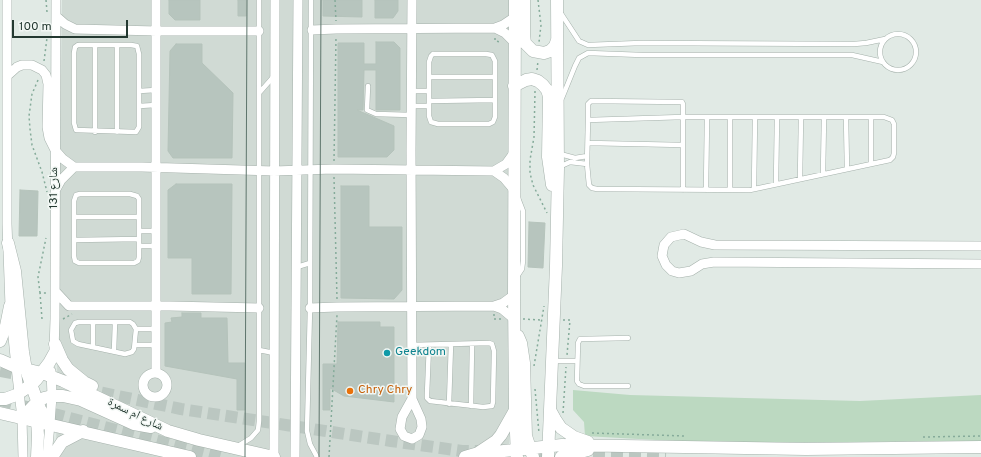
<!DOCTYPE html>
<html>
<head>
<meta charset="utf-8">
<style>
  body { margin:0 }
  #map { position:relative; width:981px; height:457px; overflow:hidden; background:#e1eae5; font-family:Overpass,sans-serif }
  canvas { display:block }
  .scale { position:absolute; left:12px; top:20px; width:116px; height:18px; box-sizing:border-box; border:2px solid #243931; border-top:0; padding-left:5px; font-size:12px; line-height:14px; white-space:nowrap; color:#243931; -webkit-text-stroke:3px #f2f7f4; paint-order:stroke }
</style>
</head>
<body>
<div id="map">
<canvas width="981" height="457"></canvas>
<div class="scale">100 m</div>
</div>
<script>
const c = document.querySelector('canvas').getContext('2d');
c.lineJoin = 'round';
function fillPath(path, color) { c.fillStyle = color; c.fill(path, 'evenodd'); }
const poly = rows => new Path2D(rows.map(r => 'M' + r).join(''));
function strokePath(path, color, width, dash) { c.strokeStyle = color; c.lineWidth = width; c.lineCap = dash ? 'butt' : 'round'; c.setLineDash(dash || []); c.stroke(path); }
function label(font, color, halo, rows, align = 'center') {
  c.font = font + ' Overpass,"Noto Naskh Arabic",sans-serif'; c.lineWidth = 3; c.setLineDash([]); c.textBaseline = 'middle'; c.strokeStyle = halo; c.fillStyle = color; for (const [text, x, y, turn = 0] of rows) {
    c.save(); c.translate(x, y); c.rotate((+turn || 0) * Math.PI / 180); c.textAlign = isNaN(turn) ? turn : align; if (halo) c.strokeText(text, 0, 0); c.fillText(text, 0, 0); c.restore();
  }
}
fillPath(poly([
  [62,0,511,0,509,457,56,457]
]), '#d0dad4');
fillPath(poly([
  [573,390,630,395,860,401,981,395,981,441,710,443,585,436,584,422,573,410]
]), '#bcd9c1');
const building = poly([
  [169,0,200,0,200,20,175,20,169,14,169,0],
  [238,0,246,0,246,16,238,16,238,0],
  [323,0,362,0,362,17,323,16,323,0],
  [375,0,398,0,398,11,393,18,375,18,375,0],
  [376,42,394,42,400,48,400,110,376,110,376,70,364,70,363,110,357,110,394,126,394,150,387,157,338,157,338,43,364,43,364,64,376,64,376,42],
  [176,44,202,44,202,63,233,93,232,158,173,158,168,151,170,51,176,44],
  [176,184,232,184,231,294,192,294,192,258,168,258,168,190,176,184],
  [341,186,369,186,369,227,402,227,402,290,394,299,341,298,341,186],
  [20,190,38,191,37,236,19,236,20,190],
  [529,222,545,223,543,268,528,267,529,222],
  [182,313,201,313,201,318,227,318,228,363,245,363,245,410,237,410,237,379,165,366,165,323,172,322,171,318,182,317,182,313],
  [338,322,380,322,380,327,394,327,394,402,344,396,330,388,330,410,323,410,323,364,337,364,338,322]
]);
fillPath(building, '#b7c5be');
strokePath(building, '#b5c3bb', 1);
strokePath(poly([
  [0,371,27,376],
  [84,389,181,409,391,441,462,451,481,451],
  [0,400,220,457],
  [539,453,666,457]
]), '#bbc7c1', 12, [12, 6]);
const service = poly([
  [311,0,310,308,307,431,310,444,317,457],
  [560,12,579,41,588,45,641,43,854,44,866,43,885,39],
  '880 52a18 18 0 1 1 36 0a18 18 0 1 1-36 0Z',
  [78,45,131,45,137,46,139,54,139,127,136,132,76,130,74,123,74,53,75,47,78,45],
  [95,45,95,132],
  [433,54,486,54,492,55,495,61,495,117,493,122,489,124,438,124,431,122,429,116,429,62,431,56,433,54],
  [429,77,495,77],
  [368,86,367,110,376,114,411,115],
  [139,91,156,90],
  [411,91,429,91],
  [260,92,274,76],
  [562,98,575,66,579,58,588,53,642,55,852,55,883,62],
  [429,101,495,100],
  [139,106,156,105],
  [411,106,429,106],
  [683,117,884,117,892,120,894,124,894,153,893,157,890,160,750,190,597,189,592,188,589,185,587,164,588,120,683,117],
  [846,117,847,169],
  [588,120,588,104,591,101,682,102,683,104,683,190],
  [117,132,117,45],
  [588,143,683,145],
  [560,154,575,158,587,156],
  [871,164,871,117],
  [559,167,570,162,587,164],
  [823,174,824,117],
  [800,179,801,117],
  [776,184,777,117],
  [754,189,755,117],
  [706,190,707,118],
  [730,190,730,118],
  [80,194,130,194,137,196,139,199,139,257,138,261,134,263,79,263,75,261,74,256,74,201,76,195,80,194],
  [74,217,139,217],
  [139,231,156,231],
  [74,240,139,239],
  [139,246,156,246],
  [297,267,310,263],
  [516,278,522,269,523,261,523,211,518,198],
  [79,322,130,322,133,324,136,329,134,349,132,352,125,354,78,344,73,341,71,330,75,323,79,322],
  [136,329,155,329],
  [628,338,580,339,578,343,577,381,579,384,584,386,628,386],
  [135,345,155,345],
  [412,345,489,343,492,344,494,351,493,402,492,406,483,407,430,401,427,398,427,394,429,345],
  [93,347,93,322],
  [259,350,274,353],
  [114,351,115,322],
  [553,361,577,361],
  [449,404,451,344],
  [471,406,472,344],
  [238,446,251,438,258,430,259,421,259,0]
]);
const minor = poly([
  [7,0,7,224,10,306,16,367,22,418,23,457],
  [156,0,156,373],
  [56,16,65,24,75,29,157,31,259,31],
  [495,28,505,33,515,43],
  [312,30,336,29,495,28,503,25,515,17],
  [7,76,17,67,22,65,32,65,42,70,46,75,48,84,47,127,49,138,55,150,63,159,74,167,142,167,274,171,333,169,494,171,506,164,514,153],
  [494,171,504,178,515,191],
  [56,189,61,180,74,167],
  [981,246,715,245,701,242,684,234,671,237,664,245,662,256,666,265,672,271,679,273,691,271,702,264,714,262,981,264],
  [56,292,69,306,170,306,259,308],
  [494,306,502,309,514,319],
  [310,308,337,307,494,306,503,303,514,295],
  [54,351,55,319,56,0],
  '143 385a12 12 0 1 1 24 0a12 12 0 1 1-24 0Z',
  [412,399,411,151,412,0],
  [412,399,421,419,422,427,419,435,412,439,404,436,400,429,402,417,412,399],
  [47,457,50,424,52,396,51,371],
  [274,457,275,0],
  [295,457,298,0]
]);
const tertiary = poly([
  [515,0,514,295,515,409,517,457],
  [524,0,524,35,525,43,533,51,544,53,550,51,555,46,557,40],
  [514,86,526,80,532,79,538,81,543,85,547,90,549,96,548,157,552,185],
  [8,243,15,271,23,352,26,370,40,409,50,424],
  [518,336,521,343,524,363,526,436,533,457],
  [0,341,6,326,10,306],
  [55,344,62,360,68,369,84,382,92,386],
  [0,360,16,367,42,373,63,381,168,431,199,440,274,457],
  [0,399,5,399,16,395,31,385,36,380,49,363,54,354],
  [550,410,555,419,561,428,574,437,588,442],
  [0,413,190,457],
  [35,415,37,421,38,435,37,457],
  [22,418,36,403,44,398,52,396,63,396,81,400,134,424,151,427],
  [478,453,496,441,501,435,514,412],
  [52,457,62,442,83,431],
  [465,457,475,454,562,445,806,449,981,447],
  [548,457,556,266,558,168,557,0],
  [561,457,588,450]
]);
strokePath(service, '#a5b1ab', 5.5);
strokePath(minor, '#a5b1ab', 10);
strokePath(tertiary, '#a5b1ab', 13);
strokePath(poly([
  [46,0,47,12],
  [335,0,336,21],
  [538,0,541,25,539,42],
  [495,38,495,41,501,42],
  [44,61,47,38],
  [537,70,538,61],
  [38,80,32,94,29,116,30,129,32,145,42,172,47,192],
  [535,91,534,137,530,160,530,173,533,185,547,213],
  [334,161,336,37],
  [334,177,337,299],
  [40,293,38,277,46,238],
  [494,314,494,319,501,319],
  [42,319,40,293,46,293],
  [63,319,72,314],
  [523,319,541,320],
  [563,320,570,320,567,355],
  [534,366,544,306],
  [535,389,539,433],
  [563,413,566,367],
  [592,433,684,436],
  [923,437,981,436],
  [329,457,337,315]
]), '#85ab9a', 1.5, [2, 3]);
strokePath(service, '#fff', 4.5);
strokePath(minor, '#fff', 9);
strokePath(tertiary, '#fff', 12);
strokePath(poly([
  [245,457,247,0],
  [319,457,321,0]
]), '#5e756c', 1);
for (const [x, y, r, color] of [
  [387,353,4,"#0f9aa8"],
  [350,391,4,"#e8710a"]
]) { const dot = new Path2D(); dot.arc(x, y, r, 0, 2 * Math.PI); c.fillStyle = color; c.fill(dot); strokePath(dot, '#f2f7f4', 1.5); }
label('12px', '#243931', '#f2f7f4', [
  ["شارع 131",55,188,-90],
  ["شارع ام سمرة",135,415,26]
]);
label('12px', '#0d838f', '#f2f7f4', [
  ["Geekdom",395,353]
], 'left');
label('12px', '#c56008', '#f2f7f4', [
  ["Chry Chry",358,391]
], 'left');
</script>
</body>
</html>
